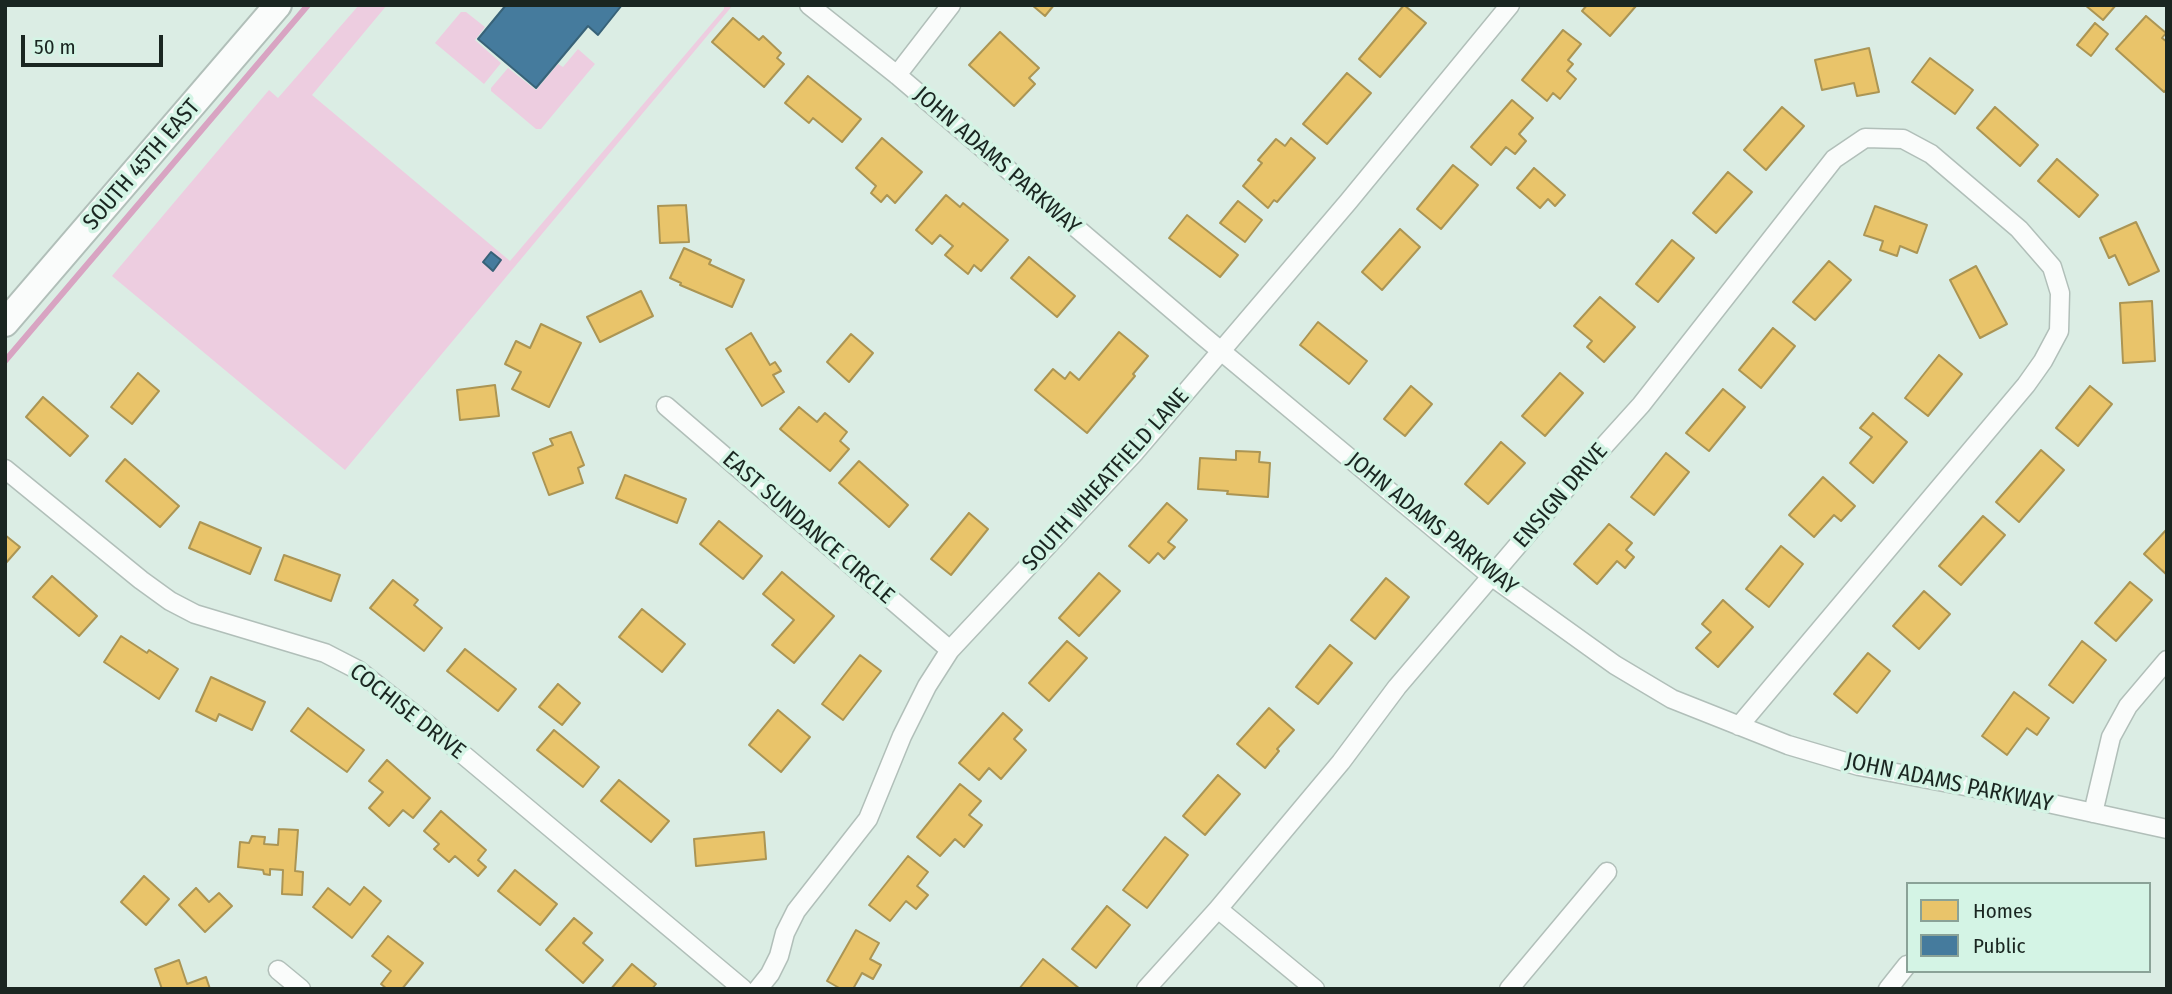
<!DOCTYPE html>
<html>
<head>
<meta charset="utf-8">
<style>
  body { margin:0 }
  #map { position:relative; width:2172px; height:994px; overflow:hidden; background:#dbede4; font-family:"Fira Sans Condensed",sans-serif }
  canvas { display:block }
  .frame { position:absolute; inset:0; border:7px solid #1a2621; pointer-events:none }
  .legend { position:absolute; left:1906px; top:882px; width:245px; height:91px; box-sizing:border-box; background:#d4f4e5; border:2px solid #8aa297; margin:0; padding:9px 12px; list-style:none; font-size:21px; color:#1a2621 }
  .legend li { display:flex; align-items:center; gap:14px; height:35px }
  .legend b { width:35px; border:2px solid #8aa297 }
  .scale { position:absolute; left:21px; top:35px; width:142px; height:32px; box-sizing:border-box; border:4px solid #1a2621; border-top:0; padding-left:9px; font-size:21px; line-height:24px; white-space:nowrap; color:#1a2621; -webkit-text-stroke:5px #d4f4e5; paint-order:stroke }
</style>
</head>
<body>
<div id="map">
<canvas width="2172" height="994"></canvas>
<div class="frame"></div>
<ul class="legend">
<li><b style="height:19px;background:#e9c46a"></b>Homes</li>
<li><b style="height:19px;background:#457b9d"></b>Public</li>
</ul>
<div class="scale">50 m</div>
</div>
<script>
const c = document.querySelector('canvas').getContext('2d');
c.lineJoin = 'round';
function fillPath(path, color) { c.fillStyle = color; c.fill(path, 'evenodd'); }
const poly = rows => new Path2D(rows.map(r => 'M' + r).join(''));
function strokePath(path, color, width, dash) { c.strokeStyle = color; c.lineWidth = width; c.lineCap = dash ? 'butt' : 'round'; c.setLineDash(dash || []); c.stroke(path); }
function label(font, color, halo, rows, align = 'center') {
  c.font = font + ' "Fira Sans Condensed",sans-serif'; c.lineWidth = 7; c.setLineDash([]); c.textBaseline = 'middle'; c.strokeStyle = halo; c.fillStyle = color; for (const [text, x, y, turn = 0] of rows) {
    c.save(); c.translate(x, y); c.rotate((+turn || 0) * Math.PI / 180); c.textAlign = isNaN(turn) ? turn : align; if (halo) c.strokeText(text, 0, 0); c.fillText(text, 0, 0); c.restore();
  }
}
fillPath(poly([
  [359,5,387,5,312,95,510,261,724,9,724,5,733,5,345,470,112,276,269,90,278,98],
  [461,12,466,12,485,27,475,40,501,63,484,84,435,43],
  [578,49,595,64,541,129,536,129,491,91,491,88,508,68,536,90,558,64,563,67]
]), '#edcde0');
const homes = poly([
  [1032,5,1054,5,1045,16,1032,5],
  [1404,5,1426,23,1380,77,1359,59,1404,5],
  [1587,5,1635,5,1636,6,1610,36,1582,11,1587,5],
  [2085,5,2116,5,2103,20,2085,5],
  [2146,16,2166,33,2162,38,2167,42,2167,89,2164,92,2116,49,2146,16],
  [733,18,759,40,763,36,781,53,777,58,784,64,764,87,712,42,733,18],
  [2095,23,2108,34,2091,56,2077,45,2095,23],
  [1563,30,1581,44,1568,60,1573,64,1567,71,1576,79,1560,99,1553,93,1547,101,1522,80,1563,30],
  [1000,32,1039,68,1029,78,1035,84,1014,106,969,65,1000,32],
  [1869,48,1879,92,1857,96,1854,83,1822,90,1815,60,1869,48],
  [1930,58,1973,90,1955,114,1912,82,1930,58],
  [1347,73,1371,93,1327,144,1303,124,1347,73],
  [808,76,861,119,842,142,813,118,809,123,785,103,808,76],
  [1512,100,1533,118,1519,134,1526,141,1515,154,1506,147,1491,165,1471,147,1512,100],
  [1782,107,1804,126,1766,170,1744,150,1782,107],
  [1995,107,2038,145,2020,166,1977,128,1995,107],
  [882,138,922,172,895,203,887,195,881,202,871,193,876,186,856,168,882,138],
  [1291,138,1315,158,1277,202,1274,200,1268,208,1243,186,1262,163,1258,160,1276,139,1285,146,1291,138],
  [2057,159,2098,195,2079,217,2038,181,2057,159],
  [1453,165,1478,185,1441,229,1417,209,1453,165],
  [1534,168,1565,195,1555,206,1548,199,1540,208,1517,188,1534,168],
  [1728,172,1752,192,1716,233,1693,213,1728,172],
  [946,195,960,207,963,203,1008,240,981,271,974,265,968,274,945,255,953,246,940,235,932,244,916,230,946,195],
  [1238,201,1262,220,1245,242,1220,223,1238,201],
  [686,205,689,242,660,243,658,206,686,205],
  [1875,206,1927,225,1917,253,1900,246,1897,256,1880,250,1883,241,1864,235,1875,206],
  [1187,215,1238,255,1220,277,1169,238,1187,215],
  [2136,222,2159,271,2129,285,2115,255,2109,258,2100,238,2136,222],
  [1400,229,1420,247,1382,290,1362,272,1400,229],
  [1672,240,1694,258,1658,302,1636,284,1672,240],
  [684,248,711,260,709,264,744,280,732,307,680,285,681,283,670,278,684,248],
  [1029,257,1075,296,1057,317,1011,278,1029,257],
  [1829,261,1851,280,1815,320,1793,302,1829,261],
  [1976,266,2007,324,1980,338,1950,280,1976,266],
  [641,291,653,316,600,342,587,317,641,291],
  [1600,297,1635,327,1604,362,1587,347,1592,341,1574,326,1600,297],
  [2152,301,2155,361,2123,363,2120,303,2152,301],
  [1318,322,1367,361,1349,384,1300,345,1318,322],
  [541,324,581,343,549,407,512,389,521,372,505,364,516,341,530,348,541,324],
  [1773,328,1795,346,1761,388,1739,370,1773,328],
  [1119,332,1148,356,1133,374,1135,376,1087,433,1035,390,1053,369,1065,379,1070,372,1079,380,1119,332],
  [751,333,770,365,775,362,781,371,773,375,784,392,762,406,726,349,751,333],
  [851,334,873,353,849,382,827,362,851,334],
  [1939,355,1962,374,1928,416,1905,398,1939,355],
  [138,373,159,391,132,424,111,407,138,373],
  [1560,373,1583,393,1545,436,1522,416,1560,373],
  [495,385,499,416,460,420,457,390,495,385],
  [1411,386,1432,404,1405,436,1384,419,1411,386],
  [2090,386,2112,404,2078,446,2056,428,2090,386],
  [1723,389,1745,407,1709,451,1686,433,1723,389],
  [43,397,88,436,70,456,26,417,43,397],
  [799,407,817,422,825,413,847,432,840,441,849,449,830,471,780,429,799,407],
  [1873,413,1907,442,1873,483,1850,463,1872,437,1860,428,1873,413],
  [571,432,584,465,578,468,583,483,549,495,533,453,553,445,550,439,571,432],
  [1501,442,1525,463,1488,504,1465,484,1501,442],
  [2041,450,2064,470,2019,522,1996,502,2041,450],
  [1236,451,1260,452,1259,462,1270,463,1268,497,1227,494,1228,491,1198,489,1200,458,1236,460,1236,451],
  [1666,453,1689,472,1654,515,1631,497,1666,453],
  [125,459,179,506,160,527,106,481,125,459],
  [859,461,908,505,889,527,839,483,859,461],
  [625,475,686,499,677,523,616,498,625,475],
  [1823,477,1855,506,1841,521,1834,515,1814,537,1789,515,1823,477],
  [1167,503,1187,520,1168,542,1175,547,1164,559,1158,553,1149,563,1129,546,1167,503],
  [969,513,988,529,951,575,931,559,969,513],
  [1983,516,2005,535,1961,585,1939,566,1983,516],
  [719,521,762,556,743,579,700,544,719,521],
  [200,522,261,548,250,574,189,548,200,522],
  [1609,524,1632,543,1626,550,1634,557,1625,568,1617,561,1597,584,1574,564,1609,524],
  [2167,529,2167,575,2144,554,2167,529],
  [5,535,20,547,5,564,5,535],
  [1781,546,1803,564,1769,607,1746,589,1781,546],
  [284,555,340,575,331,601,275,580,284,555],
  [782,572,834,616,794,663,772,645,794,620,763,594,782,572],
  [1099,573,1120,591,1079,636,1059,618,1099,573],
  [52,576,97,616,79,636,33,597,52,576],
  [1386,578,1409,597,1375,639,1351,620,1386,578],
  [393,580,418,600,414,605,442,628,424,651,370,608,393,580],
  [2130,582,2152,600,2116,641,2095,623,2130,582],
  [1924,591,1950,614,1919,649,1893,626,1924,591],
  [1723,600,1753,627,1718,667,1696,648,1711,632,1702,624,1723,600],
  [642,609,685,644,662,672,619,637,642,609],
  [121,636,147,653,149,650,178,669,159,699,104,662,121,636],
  [1067,641,1087,658,1049,701,1029,683,1067,641],
  [2082,641,2106,660,2073,703,2049,685,2082,641],
  [1330,645,1352,663,1318,704,1296,687,1330,645],
  [465,649,516,689,498,711,447,671,465,649],
  [1868,653,1890,671,1857,713,1834,694,1868,653],
  [860,655,881,671,843,720,822,704,860,655],
  [211,677,265,702,252,730,219,714,216,721,196,711,211,677],
  [558,684,580,703,562,725,539,707,558,684],
  [2014,692,2049,718,2037,735,2027,728,2007,755,1982,736,2014,692],
  [308,708,364,750,347,772,291,731,308,708],
  [1269,708,1294,730,1277,749,1279,751,1265,768,1237,744,1269,708],
  [778,710,810,737,781,772,749,745,778,710],
  [1003,713,1022,730,1014,739,1026,750,1001,779,989,768,979,780,959,763,1003,713],
  [554,730,599,767,583,787,537,750,554,730],
  [387,760,430,798,413,818,403,810,389,826,369,808,383,792,369,781,387,760],
  [1218,775,1240,794,1205,835,1183,816,1218,775],
  [619,780,669,821,651,842,601,801,619,780],
  [960,784,981,801,969,815,982,825,964,847,955,839,940,856,917,837,960,784],
  [441,811,486,850,478,860,486,867,478,876,455,856,449,862,434,849,439,844,424,831,441,811],
  [279,829,298,830,295,871,303,872,302,895,282,894,283,870,270,869,270,875,264,874,263,870,238,867,240,842,249,843,252,836,265,837,264,844,278,845,279,829],
  [764,832,766,859,696,866,694,839,764,832],
  [1165,837,1188,855,1147,908,1123,890,1165,837],
  [908,856,928,872,917,886,928,895,916,909,906,901,890,921,869,905,908,856],
  [515,870,557,904,540,925,498,891,515,870],
  [144,876,169,899,146,925,121,902,144,876],
  [364,887,381,901,352,938,313,907,328,888,350,905,364,887],
  [196,888,209,902,219,893,232,906,205,932,179,905,196,888],
  [1107,906,1130,925,1096,968,1072,949,1107,906],
  [574,918,592,933,583,943,603,960,583,983,546,950,574,918],
  [856,930,879,943,870,959,881,965,873,979,862,973,853,989,841,989,827,981,856,930],
  [388,936,423,963,402,989,387,989,381,984,391,971,372,956,388,936],
  [1043,959,1080,989,1019,989,1043,959],
  [179,960,187,984,206,977,210,989,162,989,155,969,179,960],
  [632,964,656,984,652,989,611,989,632,964]
]);
fillPath(homes, '#e9c46a');
strokePath(homes, '#ab9554', 2);
const public = poly([
  [506,5,622,5,598,35,588,26,536,88,478,39,506,5],
  [491,252,501,260,493,271,483,262,491,252]
]);
fillPath(public, '#457b9d');
strokePath(public, '#386278', 2);
strokePath(poly([
  [5,361,308,5]
]), '#d8a4c2', 6);
const street = poly([
  [809,5,897,75,1203,336,1491,576,1615,665,1672,699,1788,745,1859,766,2002,793,2167,829],
  [897,75,951,5],
  [666,406,950,650],
  [5,469,141,580,170,601,195,614,325,653,358,670,429,726,743,989],
  [2093,813,2111,737,2128,706,2167,660],
  [1218,909,1315,989],
  [278,970,301,989],
  [758,989,770,974,779,956,785,933,796,911,868,819,902,736,927,686,950,650,1135,452,1348,202,1510,5],
  [1146,989,1218,909,1341,762,1397,687,1576,477,1641,405,1834,159,1865,138,1903,139,1931,154,2019,229,2052,267,2060,293,2059,331,2043,361,2026,385,1739,726],
  [1509,989,1607,872],
  [1888,989,1907,965]
]);
const secondary = poly([
  [5,323,278,5]
]);
strokePath(street, '#b1bfb9', 21);
strokePath(secondary, '#b1bfb9', 30);
strokePath(street, '#fafcfb', 18);
strokePath(secondary, '#fafcfb', 26);
label('23px', '#1a2621', '#d4f4e5', [
  ["JOHN ADAMS PARKWAY",997,161,41],
  ["SOUTH 45TH EAST",142,165,-49],
  ["SOUTH WHEATFIELD LANE",1106,480,-48],
  ["ENSIGN DRIVE",1561,496,-49],
  ["JOHN ADAMS PARKWAY",1432,524,39],
  ["EAST SUNDANCE CIRCLE",808,528,41],
  ["COCHISE DRIVE",407,712,38],
  ["JOHN ADAMS PARKWAY",1949,783,12]
]);
</script>
</body>
</html>
